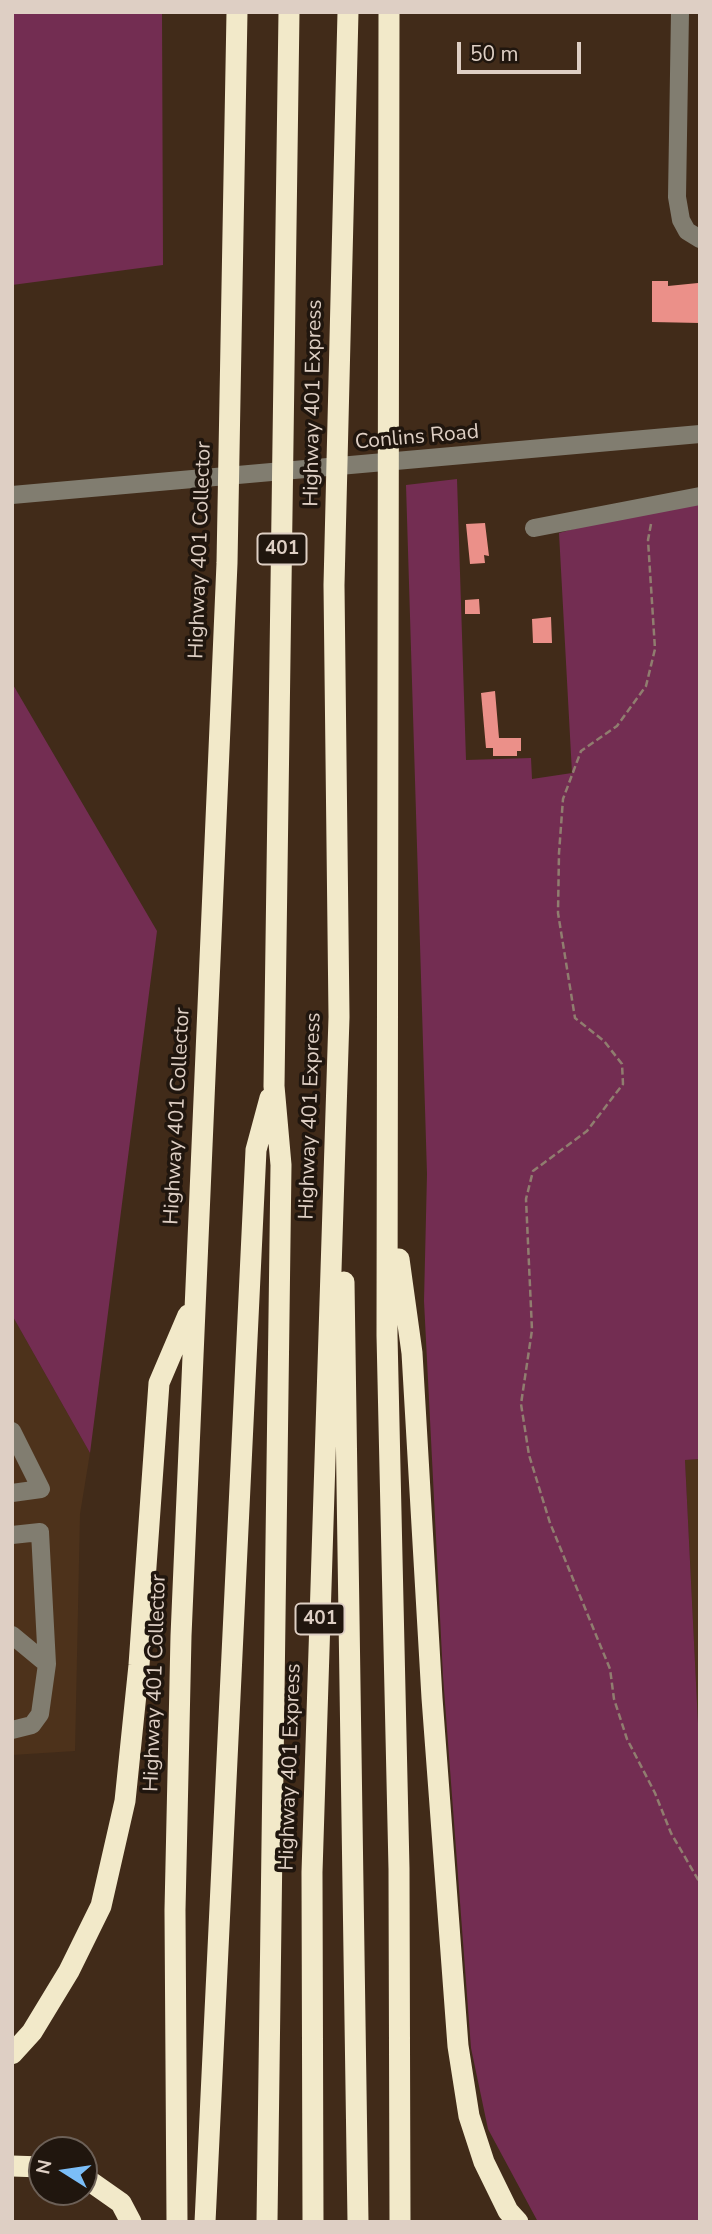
<!DOCTYPE html>
<html>
<head>
<meta charset="utf-8">
<style>
  body { margin:0 }
  #map { position:relative; width:712px; height:2234px; overflow:hidden; background:#412b19; font-family:"Nunito Sans",sans-serif }
  canvas { display:block }
  .frame { position:absolute; inset:0; border:14px solid #decfc4; pointer-events:none }
  .north { position:absolute; left:28px; top:2136px; width:70px; height:70px; box-sizing:border-box; background:#20160e; border:2px solid #6c6057; border-radius:50%; rotate:282deg; font-size:19px; font-weight:700; line-height:28px; text-align:center; color:#decfc4 }
  .north::after { content:''; display:block; margin:auto; width:24px; height:32px; background:#7bbef8; clip-path:polygon(50% 0,100% 100%,50% 72%,0 100%) }
  .scale { position:absolute; left:457px; top:42px; width:124px; height:32px; box-sizing:border-box; border:4px solid #decfc4; border-top:0; padding-left:9px; font-size:21px; line-height:24px; white-space:nowrap; color:#decfc4; -webkit-text-stroke:5px #20160e; paint-order:stroke }
</style>
</head>
<body>
<div id="map">
<canvas width="712" height="2234"></canvas>
<div class="frame"></div>
<div class="north">N</div>
<div class="scale">50 m</div>
</div>
<script>
const c = document.querySelector('canvas').getContext('2d');
c.lineJoin = 'round';
function fillPath(path, color) { c.fillStyle = color; c.fill(path, 'evenodd'); }
const poly = rows => new Path2D(rows.map(r => 'M' + r).join(''));
function strokePath(path, color, width, dash) { c.strokeStyle = color; c.lineWidth = width; c.lineCap = dash ? 'butt' : 'round'; c.setLineDash(dash || []); c.stroke(path); }
function label(font, color, halo, rows, align = 'center') {
  c.font = font + ' "Nunito Sans",sans-serif'; c.lineWidth = 7; c.setLineDash([]); c.textBaseline = 'middle'; c.strokeStyle = halo; c.fillStyle = color; for (const [text, x, y, turn = 0] of rows) {
    c.save(); c.translate(x, y); c.rotate((+turn || 0) * Math.PI / 180); c.textAlign = isNaN(turn) ? turn : align; if (halo) c.strokeText(text, 0, 0); c.fillText(text, 0, 0); c.restore();
  }
}
fillPath(poly([
  [12,1315,90,1453,80,1514,75,1751,12,1755],
  [700,1459,700,1764,685,1460]
]), '#4d321b');
fillPath(poly([
  [12,12,162,12,163,265,12,285],
  [457,479,466,760,531,758,532,779,572,773,559,533,625,515,700,503,700,1459,685,1460,700,1764,700,2222,538,2222,488,2129,471,2048,443,1676,424,1301,427,1174,406,485],
  [12,683,157,931,90,1453,12,1315]
]), '#732d52');
fillPath(poly([
  [652,281,668,281,668,286,698,283,700,323,652,322],
  [485,523,489,556,484,555,485,563,470,564,466,524],
  [479,599,480,614,465,614,465,600],
  [551,617,552,643,533,643,532,619],
  [495,691,499,738,521,738,521,751,517,751,517,756,493,756,493,748,486,748,481,693]
]), '#eb9089');
strokePath(poly([
  [651,524,648,540,655,649,646,686,617,726,581,751,563,799,559,853,558,913,575,1018,604,1041,622,1064,623,1084,587,1131,533,1171,526,1199,532,1330,521,1404,529,1455,550,1523,610,1669,614,1699,627,1739,655,1793,671,1833,700,1883]
]), '#907d6f', 2.5, [7, 3.5]);
strokePath(poly([
  [680,12,677,197,681,220,687,231,700,239],
  [12,495,700,434],
  [534,528,700,496],
  [12,1431,41,1489,12,1493],
  [12,1535,40,1532,47,1664,40,1714,32,1725,12,1730],
  [12,1635,47,1664]
]), '#817d70', 18);
strokePath(poly([
  [389,12,387,1335,399,1869,400,2222],
  [399,1259,412,1353,432,1698,458,2046,469,2116,484,2162,508,2211,518,2222],
  [344,1282,358,2222],
  [12,2054,32,2032,69,1971,101,1906,125,1801,139,1665,159,1383,188,1315],
  [12,2166,42,2167],
  [84,2177,121,2203,131,2222],
  [177,2222,175,1910,181,1636,227,563,237,12],
  [205,2222,256,1150,270,1098],
  [267,2222,281,1165,274,1086,289,12],
  [313,2222,312,1872,339,1017,334,585,348,12]
]), '#f2e9c9', 21);
for (const [x, y, w] of [
  [282,549,49],
  [320,1619,49]
]) { const box = new Path2D(); box.roundRect(x - w / 2, y - 15.5, w, 31, 5); c.fillStyle = '#20160e'; c.fill(box); strokePath(box, '#decfc4', 2); }
label('bold 19px', '#decfc4', null, [
  ["401",282,549],
  ["401",320,1619]
]);
label('21px', '#decfc4', '#20160e', [
  ["Highway 401 Express",314,403,-89],
  ["Conlins Road",417,438,-5],
  ["Highway 401 Collector",201,550,-88],
  ["Highway 401 Collector",178,1116,-87],
  ["Highway 401 Express",311,1116,-88],
  ["Highway 401 Collector",156,1683,-88],
  ["Highway 401 Express",291,1767,-88]
]);
</script>
</body>
</html>
